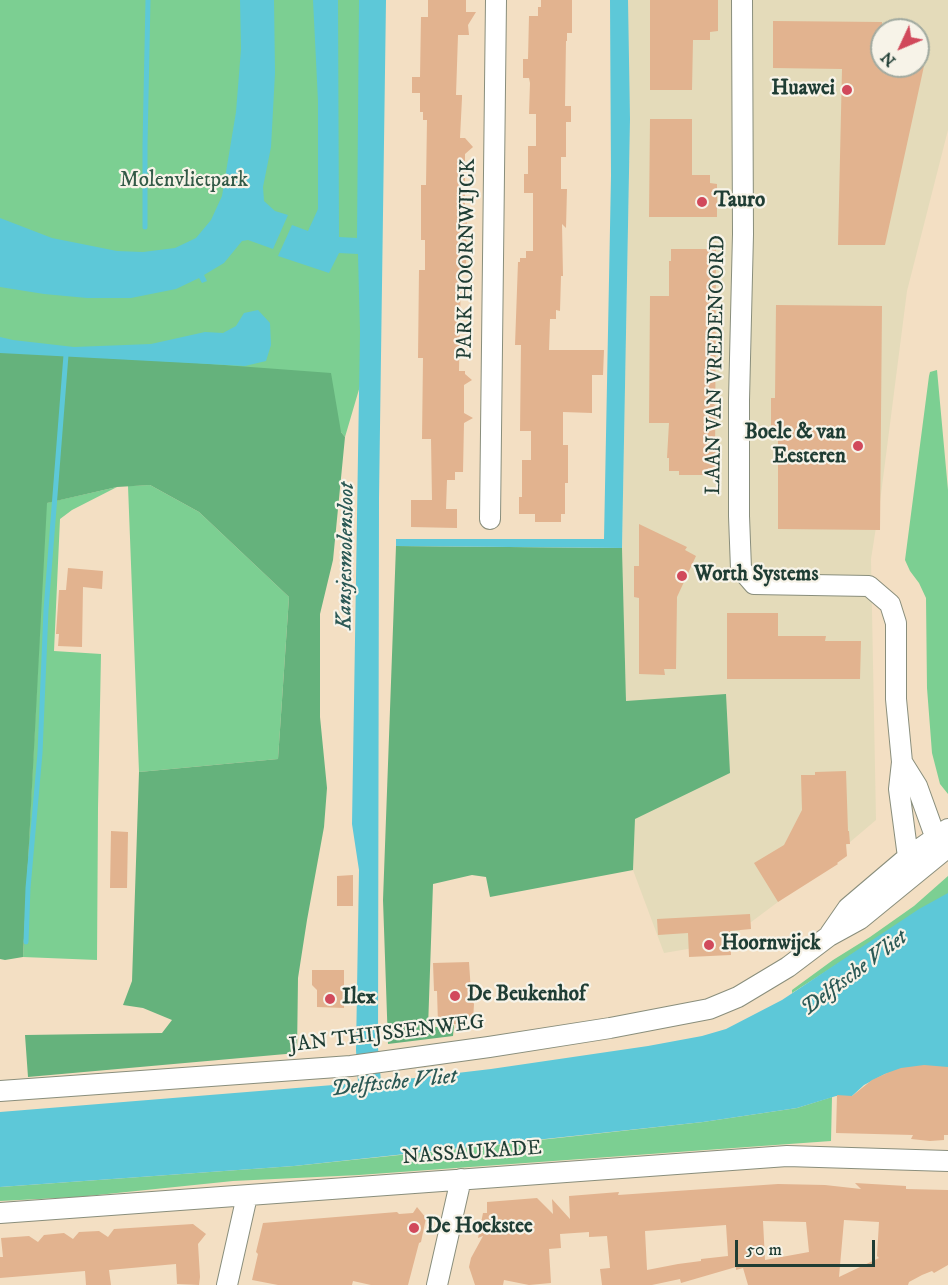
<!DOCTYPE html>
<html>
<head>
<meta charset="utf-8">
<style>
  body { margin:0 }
  #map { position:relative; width:948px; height:1285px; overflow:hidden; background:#f3dfc3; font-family:"IM FELL DW Pica",serif }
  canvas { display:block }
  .north { position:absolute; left:870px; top:18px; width:60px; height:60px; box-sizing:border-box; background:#f7f3e8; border:2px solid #a1aaa0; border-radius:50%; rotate:226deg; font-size:16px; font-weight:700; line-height:24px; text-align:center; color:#1f3d34 }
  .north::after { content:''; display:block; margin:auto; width:21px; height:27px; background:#d1495b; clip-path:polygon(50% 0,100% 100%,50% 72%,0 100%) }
  .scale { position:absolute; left:735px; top:1240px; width:140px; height:27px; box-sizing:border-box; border:3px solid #1f3d34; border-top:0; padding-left:8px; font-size:18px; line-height:21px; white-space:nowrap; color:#1f3d34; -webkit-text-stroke:4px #f7f3e8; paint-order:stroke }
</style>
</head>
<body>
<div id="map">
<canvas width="948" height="1285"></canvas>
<div class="north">N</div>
<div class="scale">50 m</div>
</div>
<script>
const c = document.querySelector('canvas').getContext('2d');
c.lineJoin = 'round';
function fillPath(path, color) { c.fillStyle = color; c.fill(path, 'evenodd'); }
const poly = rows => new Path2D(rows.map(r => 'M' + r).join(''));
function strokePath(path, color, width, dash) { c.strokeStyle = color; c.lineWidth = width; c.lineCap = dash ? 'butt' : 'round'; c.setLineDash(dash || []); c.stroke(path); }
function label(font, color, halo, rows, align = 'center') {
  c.font = font + ' "IM FELL DW Pica",serif'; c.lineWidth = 4.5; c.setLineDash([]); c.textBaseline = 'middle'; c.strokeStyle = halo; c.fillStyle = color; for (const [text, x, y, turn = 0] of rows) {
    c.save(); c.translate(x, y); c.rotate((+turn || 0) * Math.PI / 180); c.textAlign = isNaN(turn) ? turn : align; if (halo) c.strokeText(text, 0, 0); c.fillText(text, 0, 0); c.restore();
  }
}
fillPath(poly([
  [624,0,948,0,948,130,907,291,880,502,871,559,876,820,790,893,723,943,664,953,633,870,635,819,626,701,622,548,630,119],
  [882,30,918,30,918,66,882,66]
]), '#e4dbba');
fillPath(poly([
  [0,0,370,0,360,386,345,437,341,432,0,354],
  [937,370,948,490,948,794,940,784,932,753,927,688,926,598,919,583,910,571,905,560,929,376,930,372],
  [150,485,199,512,289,597,278,759,139,772,128,486],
  [117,487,72,510,60,519,54,651,101,654,98,808,97,960,23,957,46,503],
  [948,876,948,894,792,993,792,990,833,960,870,937,914,906],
  [832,1097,831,1141,359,1175,233,1181,78,1197,0,1201,0,1187,294,1166,467,1148,703,1122,797,1108]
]), '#7ccf92');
fillPath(poly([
  [0,352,197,363,331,373,341,432,345,437,333,560,320,614,320,717,327,788,324,827,307,920,298,978,297,1053,28,1077,25,1035,162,1033,172,1020,143,1008,123,1005,132,981,139,772,278,759,289,597,199,512,150,485,117,487,47,503,23,957,5,960,0,959],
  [396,546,622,548,626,701,726,694,730,773,635,819,633,870,490,897,486,877,472,875,433,884,428,1028,454,1025,453,1036,388,1044,383,900]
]), '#65b27c');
fillPath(poly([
  [240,0,274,0,275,73,271,147,263,187,264,201,275,211,288,215,273,249,248,240,242,241,224,263,204,275,207,281,202,283,199,278,176,289,131,298,87,298,44,294,0,287,0,218,52,238,117,251,143,252,175,248,196,238,211,220,222,196,236,112,241,49],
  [313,0,338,0,339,237,357,238,359,0,386,0,379,498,378,1048,381,1082,491,1069,648,1046,702,1036,726,1029,782,1000,919,909,948,893,948,1069,912,1067,885,1074,864,1085,852,1096,836,1096,797,1108,703,1122,294,1166,0,1187,0,1112,358,1083,356,1050,359,870,352,824,360,332,358,254,339,253,329,273,278,256,292,225,308,231,318,209,318,101],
  [610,0,628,0,630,119,622,548,396,546,396,539,604,539,611,176],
  [258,310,270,323,271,345,266,361,245,366,0,353,0,337,13,340,74,347,151,344,205,332,223,333,236,326,244,313]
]), '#5dc8d8');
strokePath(poly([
  [145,227,145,145,148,0],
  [26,942,28,888,40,753,46,610,66,355]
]), '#5dc8d8', 5);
fillPath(poly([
  [428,0,466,0,466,12,476,12,468,25,469,35,458,35,456,95,462,95,462,98,460,138,465,138,473,147,465,154,465,212,467,212,466,270,461,270,459,371,465,371,465,374,472,380,464,385,464,413,473,418,464,423,463,472,455,472,455,480,447,480,446,509,457,509,457,528,411,527,411,500,432,500,431,439,422,439,423,358,418,358,419,270,425,270,425,240,421,240,421,185,426,185,427,120,423,120,423,112,420,112,420,93,412,93,412,77,420,77,421,17,428,17],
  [541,0,572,0,572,33,567,33,567,41,566,41,565,106,571,106,571,122,566,122,566,157,561,157,561,189,567,189,566,228,562,224,563,276,561,276,560,311,556,310,556,319,550,319,549,350,604,350,603,375,592,375,592,413,563,412,563,445,568,445,568,483,565,483,565,514,561,514,561,522,535,522,535,514,519,514,519,497,522,497,522,460,531,460,531,431,520,431,521,345,515,345,518,262,520,262,520,258,526,258,526,251,533,251,533,193,524,193,524,174,528,174,528,146,536,146,536,114,529,114,530,83,529,78,523,78,523,59,528,59,529,16,538,16,538,7,541,7],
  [650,0,718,0,718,31,710,32,710,40,693,40,692,90,650,90],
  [773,21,882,22,882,66,924,66,885,245,838,245,842,69,773,68],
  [650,119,692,119,692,175,710,175,710,183,717,184,717,217,649,217],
  [671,249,716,249,715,471,711,471,711,475,679,475,679,471,669,471,669,458,667,458,669,423,649,423,650,296,669,296,669,261,671,261],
  [776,305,882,306,880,530,778,529,778,434,771,434,771,398,775,398],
  [639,524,687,547,685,550,696,556,677,597,676,669,664,669,665,675,639,674,639,598,634,597,634,566,639,566],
  [68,568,103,571,102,589,83,587,82,647,58,646,59,634,56,634,59,590,66,590],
  [727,613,778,613,778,636,826,636,825,641,861,641,860,679,727,679],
  [846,771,848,831,849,831,850,844,846,844,847,856,837,863,838,864,778,902,754,863,784,845,802,810,801,775,815,775,815,772],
  [111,831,128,832,127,888,110,888],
  [353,875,353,906,337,906,337,876],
  [750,914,751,929,730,931,731,955,689,957,688,933,658,935,657,919],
  [469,962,471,992,472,992,472,1000,474,1004,473,1020,466,1020,467,1024,438,1024,437,991,434,991,433,963],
  [312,970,344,970,344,1008,317,1007,317,990,312,985],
  [924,1065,948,1067,948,1135,944,1135,944,1140,930,1141,911,1139,913,1135,836,1133,837,1095,852,1096,872,1080,887,1073,901,1068],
  [855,1183,906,1186,906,1189,948,1190,948,1265,934,1273,932,1271,922,1275,909,1282,908,1285,748,1285,743,1268,736,1270,736,1267,681,1283,680,1279,652,1285,602,1285,600,1269,610,1268,607,1236,589,1237,589,1232,560,1234,561,1248,549,1249,551,1283,529,1285,504,1280,503,1285,475,1285,469,1267,471,1258,483,1236,478,1238,483,1213,487,1213,487,1202,537,1198,553,1214,552,1199,570,1219,569,1196,619,1192,618,1195,778,1184,825,1185,861,1189],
  [844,1220,879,1222,877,1256,879,1258,839,1277],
  [763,1221,806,1222,809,1252,765,1260],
  [726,1225,728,1256,701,1259,701,1261,678,1264,647,1270,645,1231],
  [417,1207,426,1218,421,1242,419,1243,408,1285,371,1285,353,1281,352,1285,278,1285,252,1280,258,1254,256,1252,263,1223,397,1212,399,1214,413,1213],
  [193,1224,206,1234,198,1244,200,1277,199,1285,177,1284,176,1264,109,1270,111,1285,86,1285,85,1271,0,1278,0,1257,3,1257,1,1238,29,1236,38,1242,44,1235,64,1233,73,1239,79,1232,99,1231,108,1237,114,1229]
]), '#e2b38f');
const minor = poly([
  [742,0,743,234,739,400,739,516,741,569,754,584,869,586,890,604,896,623,896,699,902,762,899,789,908,857,918,871],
  [490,519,496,0],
  [902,762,917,786,939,847],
  [830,934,848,908,908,857,948,829],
  [0,1091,351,1066,489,1047,610,1028,709,1009,738,997,788,967,829,936,860,919,948,847],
  [0,1213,787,1156,948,1161],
  [227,1285,247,1196],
  [437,1285,461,1179]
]);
strokePath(minor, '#898e7c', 22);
strokePath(minor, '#fff', 20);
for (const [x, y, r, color] of [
  [847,90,6,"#d1495b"],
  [702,202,6,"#d1495b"],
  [858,446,6,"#d1495b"],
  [682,576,6,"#d1495b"],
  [709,945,6,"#d1495b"],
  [455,996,6,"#d1495b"],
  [330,999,6,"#d1495b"],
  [414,1228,6,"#d1495b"]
]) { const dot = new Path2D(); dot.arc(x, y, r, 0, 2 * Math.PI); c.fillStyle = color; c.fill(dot); strokePath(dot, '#f7f3e8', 2); }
label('bold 21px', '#1f3d34', '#f7f3e8', [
  ["Huawei",835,90,"right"],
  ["Tauro",714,202],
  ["Boele & van",846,434,"right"],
  ["Eesteren",846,458,"right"],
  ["Worth Systems",694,576],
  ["Hoornwijck",721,945],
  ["De Beukenhof",467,996],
  ["Ilex",342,999],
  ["De Hoekstee",426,1228]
], 'left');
label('21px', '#325a47', '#f7f3e8', [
  ["Molenvlietpark",184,182]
]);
label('21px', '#1f3d34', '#f7f3e8', [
  ["PARK HOORNWIJCK",468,259,-89],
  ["LAAN VAN VREDENOORD",717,365,-89],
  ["JAN THIJSSENWEG",387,1035,-7],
  ["NASSAUKADE",472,1154,-4]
]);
label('italic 22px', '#2b5955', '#f7f3e8', [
  ["Kansjesmolensloot",347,556,-89],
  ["Delftsche Vliet",855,974,-37],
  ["Delftsche Vliet",394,1084,-6]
]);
</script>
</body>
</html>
